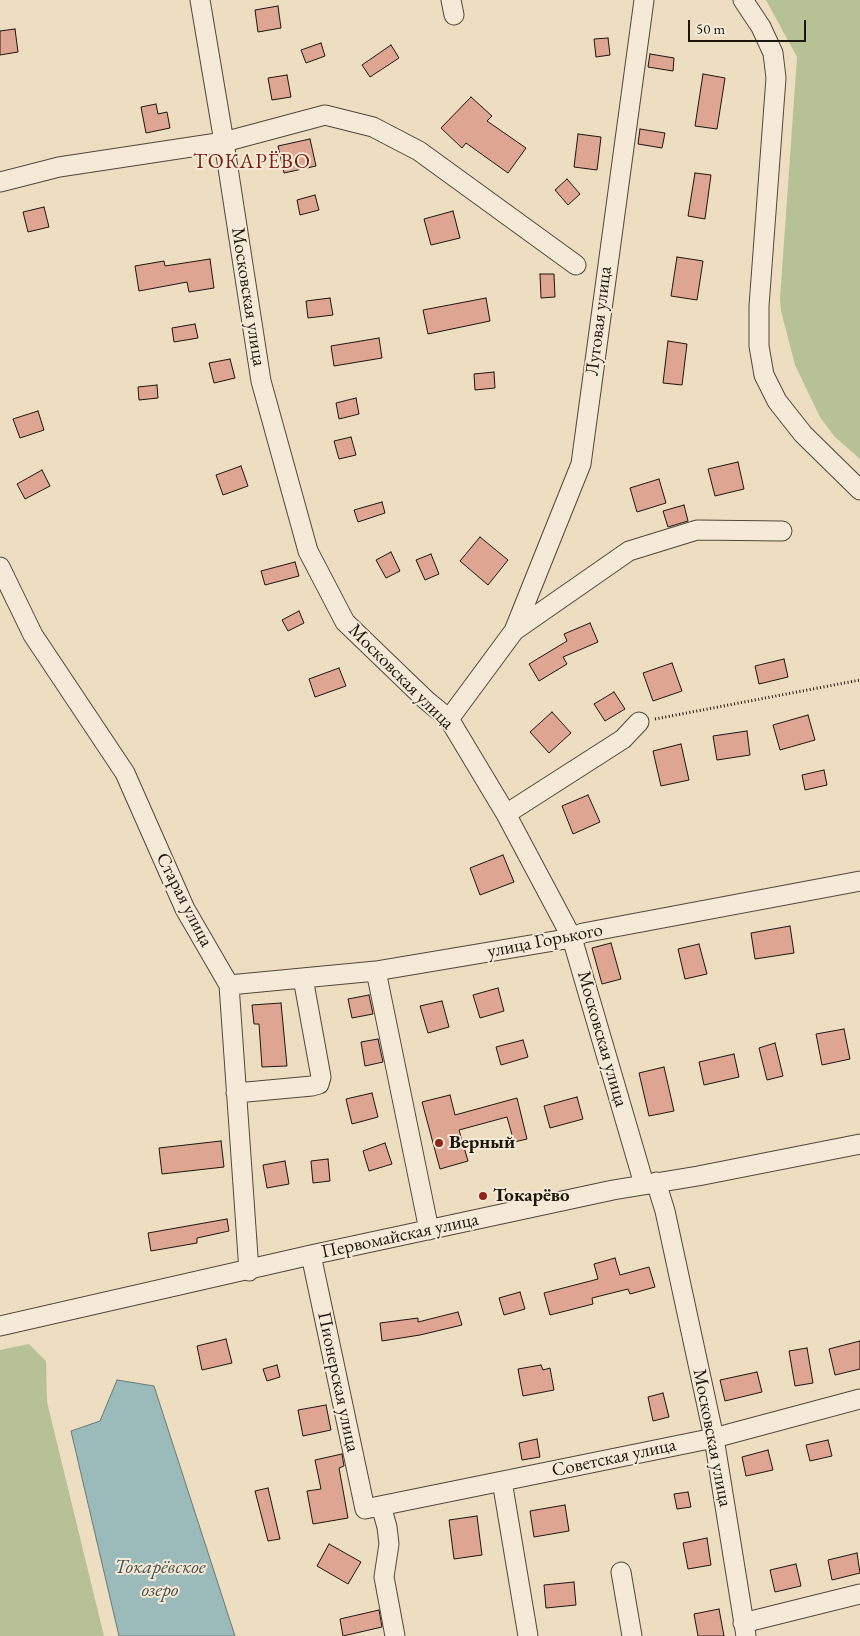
<!DOCTYPE html>
<html>
<head>
<meta charset="utf-8">
<style>
  body { margin:0 }
  #map { position:relative; width:860px; height:1636px; overflow:hidden; background:#eedec1; font-family:"EB Garamond",serif }
  canvas { display:block }
  .scale { position:absolute; left:688px; top:20px; width:118px; height:22px; box-sizing:border-box; border:2px solid #1d160d; border-top:0; padding-left:6px; font-size:15px; line-height:18px; white-space:nowrap; color:#1d160d; -webkit-text-stroke:4px #f4ead7; paint-order:stroke }
</style>
</head>
<body>
<div id="map">
<canvas width="860" height="1636"></canvas>
<div class="scale">50 m</div>
</div>
<script>
const c = document.querySelector('canvas').getContext('2d');
c.lineJoin = 'round';
function fillPath(path, color) { c.fillStyle = color; c.fill(path, 'evenodd'); }
const poly = rows => new Path2D(rows.map(r => 'M' + r).join(''));
function strokePath(path, color, width, dash) { c.strokeStyle = color; c.lineWidth = width; c.lineCap = dash ? 'butt' : 'round'; c.setLineDash(dash || []); c.stroke(path); }
function label(font, color, halo, rows, align = 'center') {
  c.font = font + ' "EB Garamond",serif'; c.lineWidth = 4; c.setLineDash([]); c.textBaseline = 'middle'; c.strokeStyle = halo; c.fillStyle = color; for (const [text, x, y, turn = 0] of rows) {
    c.save(); c.translate(x, y); c.rotate((+turn || 0) * Math.PI / 180); c.textAlign = isNaN(turn) ? turn : align; if (halo) c.strokeText(text, 0, 0); c.fillText(text, 0, 0); c.restore();
  }
}
fillPath(poly([
  [766,0,860,0,860,459,834,436,820,417,795,365,781,311,780,299,797,57],
  [29,1344,46,1361,47,1402,104,1636,0,1636,0,1350]
]), '#b6c295');
const water = poly([
  [117,1380,154,1386,235,1636,119,1636,71,1431,100,1421,117,1380]
]);
fillPath(water, '#9bbbba');
strokePath(water, '#697975', 1);
const building = poly([
  [278,6,281,28,258,32,255,10,278,6],
  [15,29,18,52,0,55,0,31,15,29],
  [608,38,610,55,596,57,594,39,608,38],
  [321,43,325,56,306,63,301,50,321,43],
  [391,45,399,58,370,77,362,65,391,45],
  [650,54,674,58,673,71,648,67,650,54],
  [703,74,725,78,717,129,695,126,703,74],
  [287,75,291,97,272,100,268,78,287,75],
  [471,97,492,116,487,121,526,148,508,173,466,143,462,148,441,128,471,97],
  [156,104,158,114,167,112,170,128,146,133,141,107,156,104],
  [640,129,665,133,662,148,638,144,640,129],
  [578,134,601,137,597,170,574,167,578,134],
  [310,139,316,166,284,173,278,146,310,139],
  [695,173,711,175,705,219,688,216,695,173],
  [567,179,580,194,568,205,555,190,567,179],
  [315,195,319,210,300,215,297,200,315,195],
  [44,207,49,227,28,232,23,212,44,207],
  [453,211,460,238,431,245,424,219,453,211],
  [677,257,703,261,697,300,671,296,677,257],
  [210,259,214,288,189,292,187,282,139,291,135,266,164,261,165,266,210,259],
  [540,274,554,274,555,297,541,298,540,274],
  [330,298,333,315,308,318,306,301,330,298],
  [486,298,490,321,428,334,423,310,486,298],
  [195,324,198,338,174,342,172,328,195,324],
  [379,338,382,358,334,366,331,346,379,338],
  [668,341,687,344,682,385,663,383,668,341],
  [230,359,235,378,214,383,209,363,230,359],
  [494,372,495,388,475,390,474,374,494,372],
  [157,385,158,398,139,400,138,387,157,385],
  [356,398,359,414,339,419,336,403,356,398],
  [38,411,44,430,20,438,13,419,38,411],
  [351,437,356,455,339,459,334,441,351,437],
  [738,462,744,489,715,496,708,469,738,462],
  [241,466,248,486,223,495,216,475,241,466],
  [42,470,50,486,25,499,17,484,42,470],
  [659,479,666,503,637,512,630,488,659,479],
  [382,502,385,513,358,522,354,510,382,502],
  [684,505,688,521,668,527,663,511,684,505],
  [480,537,508,560,488,585,460,561,480,537],
  [391,552,400,571,386,578,376,560,391,552],
  [431,554,439,574,425,580,416,560,431,554],
  [295,562,299,576,265,585,261,571,295,562],
  [299,611,304,623,288,631,282,620,299,611],
  [590,623,598,642,563,657,567,664,539,681,529,664,567,641,564,634,590,623],
  [784,659,788,677,759,684,755,666,784,659],
  [672,663,682,691,653,701,643,673,672,663],
  [339,668,346,686,315,697,309,679,339,668],
  [614,692,625,709,605,721,594,704,614,692],
  [552,712,571,733,549,753,530,732,552,712],
  [808,715,815,740,780,750,773,725,808,715],
  [747,731,750,755,717,760,713,736,747,731],
  [681,744,689,780,661,786,653,751,681,744],
  [824,770,827,785,805,790,802,775,824,770],
  [588,795,600,822,573,834,562,806,588,795],
  [503,855,514,882,480,895,470,868,503,855],
  [790,926,794,953,755,959,751,933,790,926],
  [611,943,621,979,602,984,592,948,611,943],
  [699,944,707,974,685,979,678,949,699,944],
  [498,988,504,1011,480,1018,473,995,498,988],
  [369,995,373,1014,352,1018,348,999,369,995],
  [442,1001,449,1027,428,1033,420,1006,442,1001],
  [281,1003,287,1066,262,1067,259,1024,254,1024,252,1005,281,1003],
  [844,1029,850,1059,822,1065,816,1034,844,1029],
  [378,1039,383,1062,365,1066,361,1042,378,1039],
  [523,1040,528,1057,501,1065,496,1047,523,1040],
  [775,1043,783,1076,767,1080,759,1048,775,1043],
  [734,1054,739,1077,704,1085,699,1062,734,1054],
  [664,1067,674,1111,649,1116,639,1073,664,1067],
  [372,1093,378,1117,352,1124,346,1099,372,1093],
  [450,1095,455,1115,517,1098,527,1139,514,1142,507,1117,459,1130,468,1161,440,1169,422,1102,450,1095],
  [577,1097,583,1119,550,1128,544,1106,577,1097],
  [221,1141,224,1167,162,1174,159,1148,221,1141],
  [385,1143,392,1164,369,1171,363,1151,385,1143],
  [328,1159,330,1181,313,1183,311,1161,328,1159],
  [285,1161,289,1184,267,1188,263,1165,285,1161],
  [227,1219,229,1231,197,1238,197,1243,151,1251,148,1233,227,1219],
  [615,1258,620,1275,649,1267,655,1287,630,1294,628,1289,592,1298,593,1304,550,1315,544,1293,598,1279,594,1264,615,1258],
  [520,1292,525,1309,504,1315,499,1298,520,1292],
  [458,1312,462,1325,420,1335,382,1341,380,1323,418,1318,418,1322,458,1312],
  [226,1339,232,1363,202,1370,197,1346,226,1339],
  [860,1341,860,1369,835,1375,829,1349,860,1341],
  [807,1348,813,1383,795,1386,789,1351,807,1348],
  [277,1365,280,1377,267,1381,263,1369,277,1365],
  [541,1365,543,1370,550,1368,554,1390,523,1396,518,1369,541,1365],
  [757,1372,762,1392,725,1401,720,1380,757,1372],
  [663,1393,669,1417,653,1421,648,1397,663,1393],
  [326,1405,331,1430,303,1436,298,1410,326,1405],
  [537,1439,540,1457,522,1460,519,1443,537,1439],
  [828,1440,832,1456,810,1461,806,1445,828,1440],
  [768,1450,773,1470,746,1476,742,1457,768,1450],
  [342,1454,344,1466,339,1468,348,1518,313,1524,307,1491,321,1489,315,1460,342,1454],
  [268,1488,280,1539,268,1541,255,1491,268,1488],
  [688,1492,691,1507,677,1509,674,1494,688,1492],
  [565,1505,569,1531,534,1537,530,1511,565,1505],
  [477,1516,482,1555,454,1559,449,1520,477,1516],
  [707,1538,711,1565,688,1569,683,1543,707,1538],
  [329,1544,361,1562,348,1584,317,1566,329,1544],
  [857,1553,860,1573,832,1580,828,1560,857,1553],
  [796,1564,801,1586,775,1592,770,1570,796,1564],
  [574,1582,576,1605,546,1608,544,1585,574,1582],
  [719,1609,724,1636,698,1636,694,1614,719,1609],
  [379,1610,382,1627,343,1636,340,1619,379,1610]
]);
fillPath(building, '#dea593');
strokePath(building, '#1d160d', 1);
const minor = poly([
  [200,0,224,142,261,381,308,551,345,622,426,700,449,719,506,814,572,938,644,1184],
  [451,0,454,15],
  [743,0,761,27,773,53,776,78,759,306,759,346,764,375,777,401,803,434,860,490],
  [0,182,59,167,224,142,325,115,373,127,419,151,576,265],
  [0,567,33,635,125,773,185,909,229,985,249,1271],
  [514,631,581,464,644,0],
  [449,719,514,631,629,551,697,530,782,531],
  [506,814,623,739,639,722],
  [376,971,429,1230],
  [229,985,376,971,572,938,583,933,860,881],
  [236,1093,312,1086,319,1084,321,1077,303,978],
  [656,1182,665,1211,714,1438,746,1636],
  [311,1255,365,1509,714,1438,860,1399],
  [0,1326,311,1255,613,1190,698,1176,860,1144],
  [502,1481,528,1636],
  [381,1506,387,1527,389,1544,384,1577,395,1636],
  [621,1572,632,1636],
  [743,1623,860,1594]
]);
strokePath(minor, '#51483a', 21);
strokePath(poly([
  [655,719,860,680]
]), '#1d160d', 3, [1, 2.5]);
strokePath(minor, '#f4ead7', 19);
for (const [x, y, r, color] of [
  [439,1143,5,"#8f2418"],
  [483,1196,5,"#8f2418"]
]) { const dot = new Path2D(); dot.arc(x, y, r, 0, 2 * Math.PI); c.fillStyle = color; c.fill(dot); strokePath(dot, '#f4ead7', 2); }
label('19px', '#1d160d', '#f4ead7', [
  ["Московская улица",248,297,81],
  ["Луговая улица",599,321,-83],
  ["Московская улица",401,677,45],
  ["Старая улица",184,900,63],
  ["улица Горького",545,941,-11],
  ["Московская улица",602,1039,74],
  ["Первомайская улица",400,1236,-12],
  ["Пионерская улица",338,1382,78],
  ["Московская улица",712,1438,79],
  ["Советская улица",614,1458,-12]
]);
label('bold 19px', '#1d160d', '#f4ead7', [
  ["Верный",449,1143],
  ["Токарёво",493,1196]
], 'left');
label('italic 20px', '#49504a', '#f4ead7', [
  ["Токарёвское",160,1568],
  ["озеро",160,1591]
]);
c.letterSpacing = '1px';
label('21px', '#7a1f14', '#f4ead7', [
  ["ТОКАРЁВО",252,162]
]);
c.letterSpacing = '0px';
</script>
</body>
</html>
